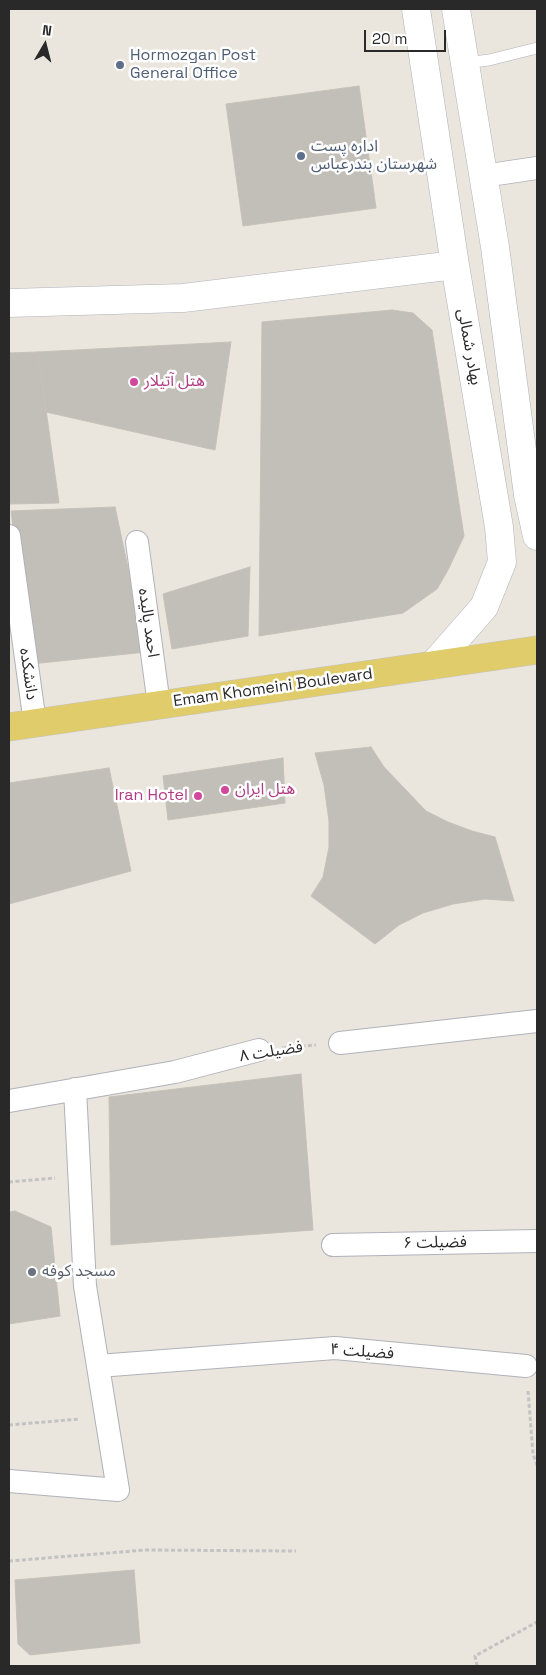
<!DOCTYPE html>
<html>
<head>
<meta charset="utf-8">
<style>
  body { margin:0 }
  #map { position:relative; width:546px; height:1675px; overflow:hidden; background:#eae5dd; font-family:"Space Grotesk",sans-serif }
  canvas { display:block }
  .frame { position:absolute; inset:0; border:10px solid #292929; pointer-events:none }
  .north { position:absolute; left:20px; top:20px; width:50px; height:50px; -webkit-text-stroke:4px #fff; paint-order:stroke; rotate:8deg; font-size:14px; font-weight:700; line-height:20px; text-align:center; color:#292929 }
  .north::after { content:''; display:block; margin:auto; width:18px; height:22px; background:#292929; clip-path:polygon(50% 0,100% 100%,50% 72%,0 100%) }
  .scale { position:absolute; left:364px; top:30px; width:82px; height:22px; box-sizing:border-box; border:2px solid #292929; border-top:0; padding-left:6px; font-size:15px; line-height:18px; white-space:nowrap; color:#292929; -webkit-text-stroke:4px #fff; paint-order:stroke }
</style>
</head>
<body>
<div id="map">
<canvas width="546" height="1675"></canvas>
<div class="frame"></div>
<div class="north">N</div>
<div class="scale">20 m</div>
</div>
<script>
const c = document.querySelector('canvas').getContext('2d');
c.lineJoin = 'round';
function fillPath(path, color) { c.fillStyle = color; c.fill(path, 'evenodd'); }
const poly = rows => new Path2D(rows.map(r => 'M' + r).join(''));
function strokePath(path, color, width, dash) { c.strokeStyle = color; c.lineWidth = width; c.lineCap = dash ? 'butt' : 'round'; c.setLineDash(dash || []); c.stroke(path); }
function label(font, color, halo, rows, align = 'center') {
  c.font = font + ' "Space Grotesk","Noto Sans Arabic",sans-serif'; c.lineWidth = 5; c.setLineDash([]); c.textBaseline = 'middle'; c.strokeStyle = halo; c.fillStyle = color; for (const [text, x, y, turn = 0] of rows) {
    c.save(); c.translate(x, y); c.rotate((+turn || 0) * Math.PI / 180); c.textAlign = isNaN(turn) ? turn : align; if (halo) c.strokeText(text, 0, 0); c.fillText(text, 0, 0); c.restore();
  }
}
const building = poly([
  [359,86,376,208,243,226,226,104,359,86],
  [392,310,413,313,432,330,464,536,448,570,437,589,403,613,259,636,262,322,392,310],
  [231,342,215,450,46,412,38,352,231,342],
  [38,352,59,503,9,504,9,353,38,352],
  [115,507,146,652,31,664,11,511,115,507],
  [250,567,248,636,172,649,163,594,250,567],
  [371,747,384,767,426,811,448,822,472,831,495,837,514,901,485,899,453,904,423,913,399,925,375,944,311,896,323,877,329,847,329,821,324,785,315,753,371,747],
  [283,758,285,803,168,820,163,776,283,758],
  [109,768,131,871,9,904,9,783,109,768],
  [301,1074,313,1230,111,1245,109,1097,301,1074],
  [15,1211,51,1227,60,1316,9,1324,9,1212,15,1211],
  [134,1570,140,1643,30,1655,18,1644,15,1580,134,1570]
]);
fillPath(building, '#c2bfb9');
strokePath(building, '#c5c1b7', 1);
const service = poly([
  [465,63,489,60,537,48]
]);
const minor = poly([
  [483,176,537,168],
  [9,536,35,723],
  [137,542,159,705],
  [340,1043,537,1021],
  [9,1101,175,1072,259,1050],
  [333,1245,537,1241],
  [98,1366,335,1348,526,1366],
  [9,1481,118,1490,85,1286,75,1089]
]);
const secondary = poly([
  [416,9,455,265,499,527,502,562,484,607,433,665],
  [456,9,495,247,528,495,537,536],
  [9,303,183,298,455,265]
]);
const primary = poly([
  [9,727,537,650]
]);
strokePath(service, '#b0b2bb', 12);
strokePath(minor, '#b0b2bb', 24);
strokePath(secondary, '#b0b2bb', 29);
strokePath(primary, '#c3c3c3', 29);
strokePath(poly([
  [282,1048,316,1045],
  [9,1182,55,1178],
  [528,1391,533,1454,537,1465],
  [9,1425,80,1419],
  [9,1561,146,1550,296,1551],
  [477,1666,475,1656,537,1622]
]), '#c3c3c3', 3, [4, 2.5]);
strokePath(service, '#fff', 11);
strokePath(minor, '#fff', 22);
strokePath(secondary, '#fff', 28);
strokePath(primary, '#e1cc6b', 28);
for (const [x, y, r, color] of [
  [120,65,5,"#5c6f8a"],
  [301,156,5,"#5c6f8a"],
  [134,382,5,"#d1479c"],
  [225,790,5,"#d1479c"],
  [198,796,5,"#d1479c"],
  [32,1272,5,"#6b7280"]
]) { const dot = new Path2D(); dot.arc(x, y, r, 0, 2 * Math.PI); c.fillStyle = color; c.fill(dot); strokePath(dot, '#fff', 2); }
label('16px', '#4e5e75', '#fff', [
  ["Hormozgan Post",130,56],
  ["General Office",130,74],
  ["اداره پست",311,147],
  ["شهرستان بندرعباس",311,165]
], 'left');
label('16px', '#292929', '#fff', [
  ["بهادر شمالی",469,347,80],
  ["احمد پالیده",148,623,82],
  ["دانشکده",28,674,82],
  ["Emam Khomeini Boulevard",273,688,-8],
  ["فضیلت ۸",271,1052,-9],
  ["فضیلت ۶",435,1243,-1],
  ["فضیلت ۴",362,1352,4]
]);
label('16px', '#b23c85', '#fff', [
  ["هتل آتیلار",144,382],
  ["هتل ایران",235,790],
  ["Iran Hotel",188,796,"right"]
], 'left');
label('16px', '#5b616d', '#fff', [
  ["مسجد کوفه",42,1272]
], 'left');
</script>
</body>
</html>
